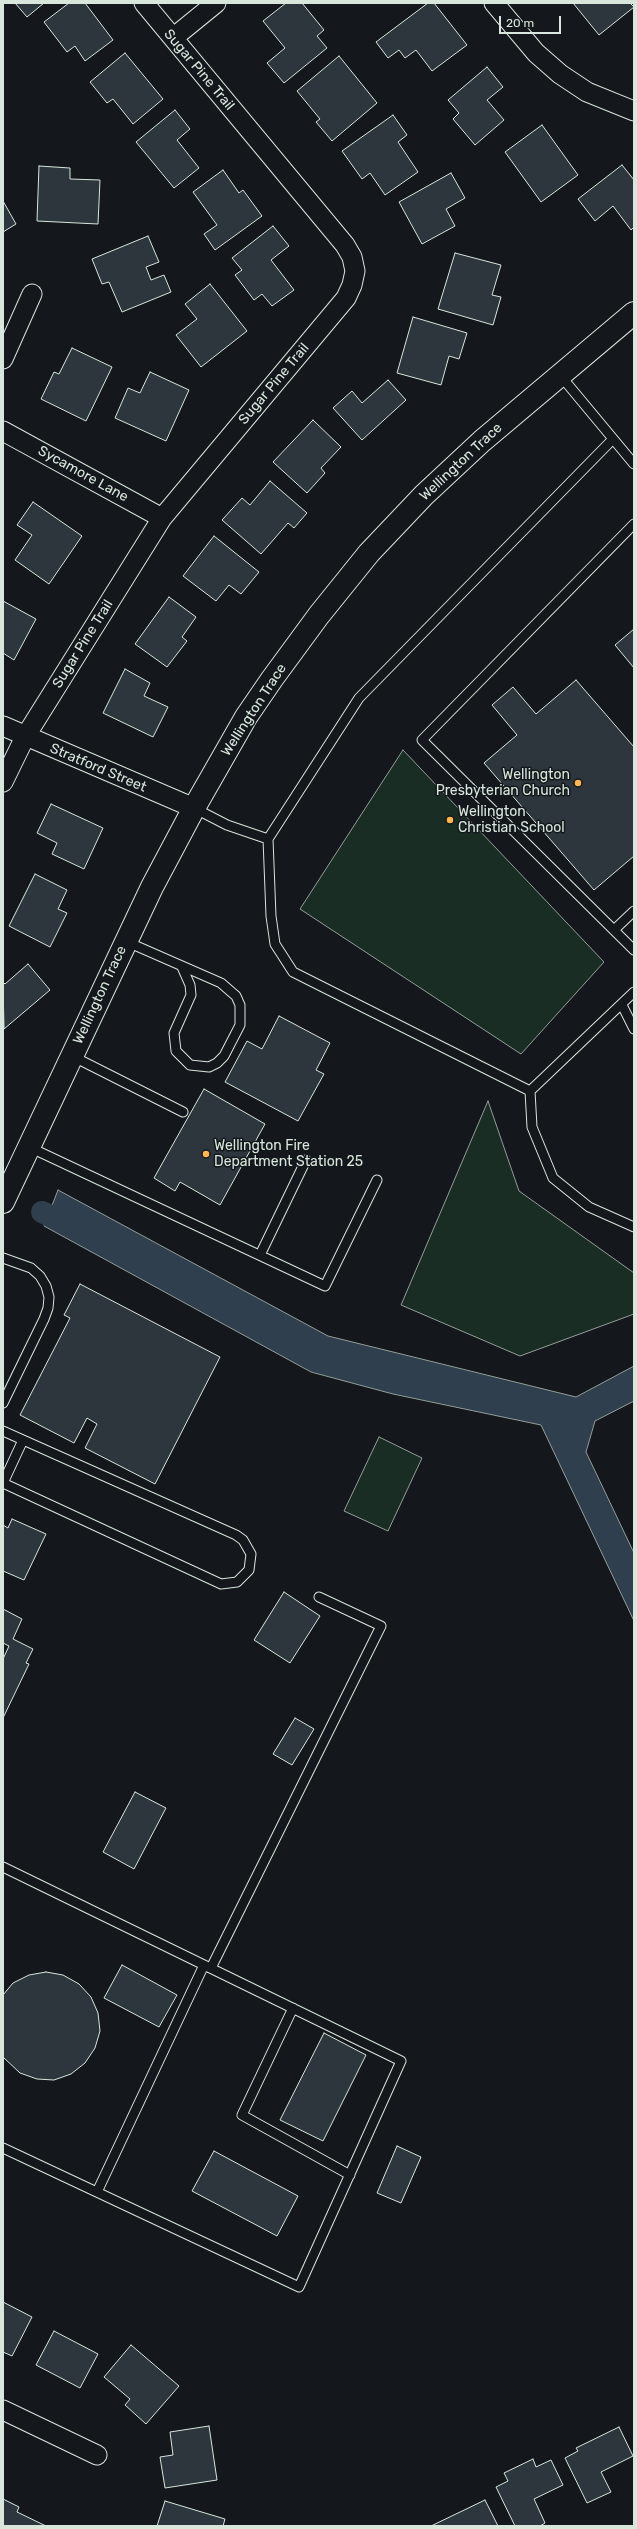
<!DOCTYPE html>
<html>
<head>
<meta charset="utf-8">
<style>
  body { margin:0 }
  #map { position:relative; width:637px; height:2529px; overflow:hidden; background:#14181c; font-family:Rubik,sans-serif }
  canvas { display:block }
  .frame { position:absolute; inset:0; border:4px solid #d8e6dc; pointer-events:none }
  .scale { position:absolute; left:499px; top:16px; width:62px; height:18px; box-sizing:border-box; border:2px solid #d8e6dc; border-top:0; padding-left:5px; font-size:12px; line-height:14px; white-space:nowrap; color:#d8e6dc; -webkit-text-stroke:3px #14181c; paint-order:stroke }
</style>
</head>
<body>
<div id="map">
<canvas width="637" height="2529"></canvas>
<div class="frame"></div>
<div class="scale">20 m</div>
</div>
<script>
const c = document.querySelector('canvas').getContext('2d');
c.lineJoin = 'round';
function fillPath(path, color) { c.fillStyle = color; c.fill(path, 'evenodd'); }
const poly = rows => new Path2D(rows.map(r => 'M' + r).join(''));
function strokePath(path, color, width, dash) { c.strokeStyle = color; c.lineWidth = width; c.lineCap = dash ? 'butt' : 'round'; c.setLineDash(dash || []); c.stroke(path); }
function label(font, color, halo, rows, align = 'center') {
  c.font = font + ' Rubik,sans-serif'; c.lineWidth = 3; c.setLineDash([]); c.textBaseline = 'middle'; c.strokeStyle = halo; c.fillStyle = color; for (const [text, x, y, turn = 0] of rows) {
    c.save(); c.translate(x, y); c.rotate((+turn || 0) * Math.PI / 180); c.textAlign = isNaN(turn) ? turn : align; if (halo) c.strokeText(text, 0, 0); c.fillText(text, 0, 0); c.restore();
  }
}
const green = poly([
  [403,750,604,962,521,1054,300,909,403,750],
  [488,1101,519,1191,634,1273,634,1314,520,1356,401,1305,488,1101],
  [379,1437,422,1458,388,1531,344,1511,379,1437]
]);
fillPath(green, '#1a2d24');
strokePath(green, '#939e99', 1);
const water = poly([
  [58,1190,328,1336,576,1397,634,1366,634,1401,595,1421,586,1452,634,1553,634,1621,541,1425,393,1394,311,1372,44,1226,58,1190]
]);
fillPath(water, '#2f3f4d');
strokePath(water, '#939e99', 1);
strokePath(poly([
  [42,1212,75,1228]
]), '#2f3f4d', 22);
const building = poly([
  [15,3,44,3,27,17,15,3],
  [69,3,85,3,113,40,85,61,75,46,67,52,44,22,69,3],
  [286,3,302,3,324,30,317,36,327,48,284,83,267,63,285,48,263,21,286,3],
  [428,3,434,3,467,45,432,71,416,50,405,58,399,50,388,58,376,42,428,3],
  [573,3,630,3,634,7,599,35,573,3],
  [125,53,163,99,133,124,113,99,107,103,90,82,125,53],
  [339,56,377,103,332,141,316,122,320,119,297,91,339,56],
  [487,67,503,87,487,100,504,120,475,145,453,119,459,113,448,100,487,67],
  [175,110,190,129,177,140,199,168,174,188,136,142,175,110],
  [393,115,407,135,398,142,418,172,385,195,370,173,362,179,342,151,393,115],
  [542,125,578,175,541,202,505,152,542,125],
  [622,165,634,180,634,227,631,230,613,206,595,221,578,199,622,165],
  [39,166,70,168,70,179,100,180,98,224,37,221,39,166],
  [223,170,239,193,243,190,262,216,215,250,204,234,217,225,193,192,223,170],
  [451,173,465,198,446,209,455,226,422,244,399,202,451,173],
  [3,201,16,224,3,232,3,201],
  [273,226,289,246,271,260,294,290,272,306,262,294,254,300,235,275,242,270,232,258,273,226],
  [148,236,159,262,146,267,151,280,164,275,171,292,122,312,109,282,102,284,92,259,148,236],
  [455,253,501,265,492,295,501,297,493,325,438,309,455,253],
  [210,284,247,331,201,367,176,335,197,319,185,304,210,284],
  [413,317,467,333,459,359,449,356,441,385,397,373,413,317],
  [72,348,112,367,86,421,41,399,54,372,59,374,72,348],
  [150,372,189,390,166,441,115,418,128,388,140,393,150,372],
  [388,380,406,400,362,440,333,408,352,391,362,403,388,380],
  [313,420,341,447,321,468,325,473,307,493,273,462,313,420],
  [270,481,307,513,294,528,288,523,261,554,222,520,242,498,250,505,270,481],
  [33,502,82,536,49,584,15,560,32,535,17,525,33,502],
  [214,536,259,572,241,594,229,585,216,601,183,576,214,536],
  [169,597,196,617,182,637,187,641,167,667,135,644,169,597],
  [3,601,36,619,14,660,3,653,3,601],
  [634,629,634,668,615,645,634,629],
  [125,669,150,683,144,696,168,707,153,737,103,713,125,669],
  [576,680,634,747,634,856,594,890,484,763,517,735,492,705,513,687,536,714,576,680],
  [51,804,103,828,84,869,52,854,57,843,37,833,51,804],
  [35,874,67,890,58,909,67,913,50,947,9,926,35,874],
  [28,964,50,990,4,1029,3,982,5,984,28,964],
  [279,1016,330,1043,316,1070,324,1074,298,1121,225,1082,247,1041,262,1049,279,1016],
  [204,1089,265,1124,220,1205,180,1182,175,1191,154,1178,204,1089],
  [80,1284,220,1357,155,1484,85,1448,97,1424,87,1418,74,1443,20,1415,70,1318,64,1315,80,1284],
  [12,1519,46,1534,24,1580,3,1571,3,1525,8,1528,12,1519],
  [284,1592,320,1616,290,1663,254,1640,284,1592],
  [3,1609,22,1619,13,1639,33,1649,26,1663,29,1664,3,1718,3,1659,9,1646,3,1643,3,1609],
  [295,1718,314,1729,292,1765,273,1754,295,1718],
  [135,1792,166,1808,134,1869,103,1852,135,1792],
  [122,1965,177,1995,159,2027,104,1998,122,1965],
  [46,1972,63,1975,79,1984,91,1997,98,2013,100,2031,95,2048,85,2063,71,2074,54,2080,37,2079,20,2073,3,2057,3,1995,13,1983,29,1975,46,1972],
  [324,2033,366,2055,323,2141,280,2120,324,2033],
  [397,2146,421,2157,401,2203,377,2193,397,2146],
  [214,2151,298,2196,277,2236,192,2191,214,2151],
  [3,2302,32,2317,12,2356,3,2352,3,2302],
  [54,2331,98,2354,80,2388,36,2365,54,2331],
  [131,2345,179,2386,146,2424,125,2405,130,2399,104,2377,131,2345],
  [209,2426,217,2480,165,2488,160,2457,173,2455,170,2432,209,2426],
  [619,2427,633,2456,601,2472,611,2492,587,2503,565,2458,578,2451,576,2448,619,2427],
  [533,2459,536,2467,551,2460,563,2485,534,2499,545,2523,540,2526,515,2526,496,2487,508,2481,504,2473,533,2459],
  [3,2499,19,2507,17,2512,46,2526,3,2526,3,2499],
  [485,2500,498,2526,431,2526,485,2500],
  [165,2501,225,2519,223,2526,157,2526,165,2501]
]);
fillPath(building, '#2c363c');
strokePath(building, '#d8e6dc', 1);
const service = poly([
  [560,375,634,464],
  [634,524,422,740,634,950],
  [194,808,227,825,268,839],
  [614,930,634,911],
  [125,941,221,983,236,996,240,1005,240,1025,224,1056,217,1063,209,1067,190,1065,176,1051,174,1033,191,995,190,985,182,967],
  [622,1005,634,1029],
  [72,1056,183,1112],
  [530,1091,293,972,275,944,271,916,268,839,359,698,612,440],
  [530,1091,532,1127,553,1178,589,1207,634,1227],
  [530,1091,634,992],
  [29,1147,325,1286,377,1180],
  [260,1255,306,1160],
  [3,1258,31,1268,40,1276,46,1286,49,1297,48,1308,44,1319,3,1403],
  [3,1431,236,1535,243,1540,251,1554,249,1570,237,1582,221,1584,3,1483,23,1440],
  [3,1867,401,2061,299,2287,3,2148],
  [211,1968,381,1626,319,1597],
  [293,2008,242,2115,350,2175],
  [97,2192,204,1965]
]);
const minor = poly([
  [494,3,536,53,560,74,587,92,634,111],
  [173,38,216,3],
  [3,359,32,294],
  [3,431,162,518],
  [3,726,194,808],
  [3,782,25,737,162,518,346,298,352,285,355,271,352,257,345,245,144,3],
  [3,2410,97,2455]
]);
const tertiary = poly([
  [3,1202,152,887,194,808,246,717,272,679,319,615,369,553,424,495,482,441,634,313]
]);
strokePath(service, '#d8e6dc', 11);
strokePath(minor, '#d8e6dc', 21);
strokePath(tertiary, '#d8e6dc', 24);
strokePath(service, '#14181c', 9);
strokePath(minor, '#14181c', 19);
strokePath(tertiary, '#14181c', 22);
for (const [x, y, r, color] of [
  [578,783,4,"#ffb74d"],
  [450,820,4,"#ffb74d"],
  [206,1154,4,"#ffb74d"]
]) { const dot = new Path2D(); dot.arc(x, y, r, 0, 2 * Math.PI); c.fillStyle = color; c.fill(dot); strokePath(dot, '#14181c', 1.5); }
label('14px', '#d8e6dc', '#14181c', [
  ["Sugar Pine Trail",199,70,50],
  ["Sugar Pine Trail",274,384,-50],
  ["Wellington Trace",461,462,-43],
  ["Sycamore Lane",83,474,29],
  ["Sugar Pine Trail",83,644,-58],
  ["Wellington Trace",254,710,-57],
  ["Stratford Street",98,768,23],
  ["Wellington Trace",100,995,-65]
]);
label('14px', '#d8e6dc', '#14181c', [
  ["Wellington",570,775,"right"],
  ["Presbyterian Church",570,791,"right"],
  ["Wellington",458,812],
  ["Christian School",458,828],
  ["Wellington Fire",214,1146],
  ["Department Station 25",214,1162]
], 'left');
</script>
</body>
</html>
